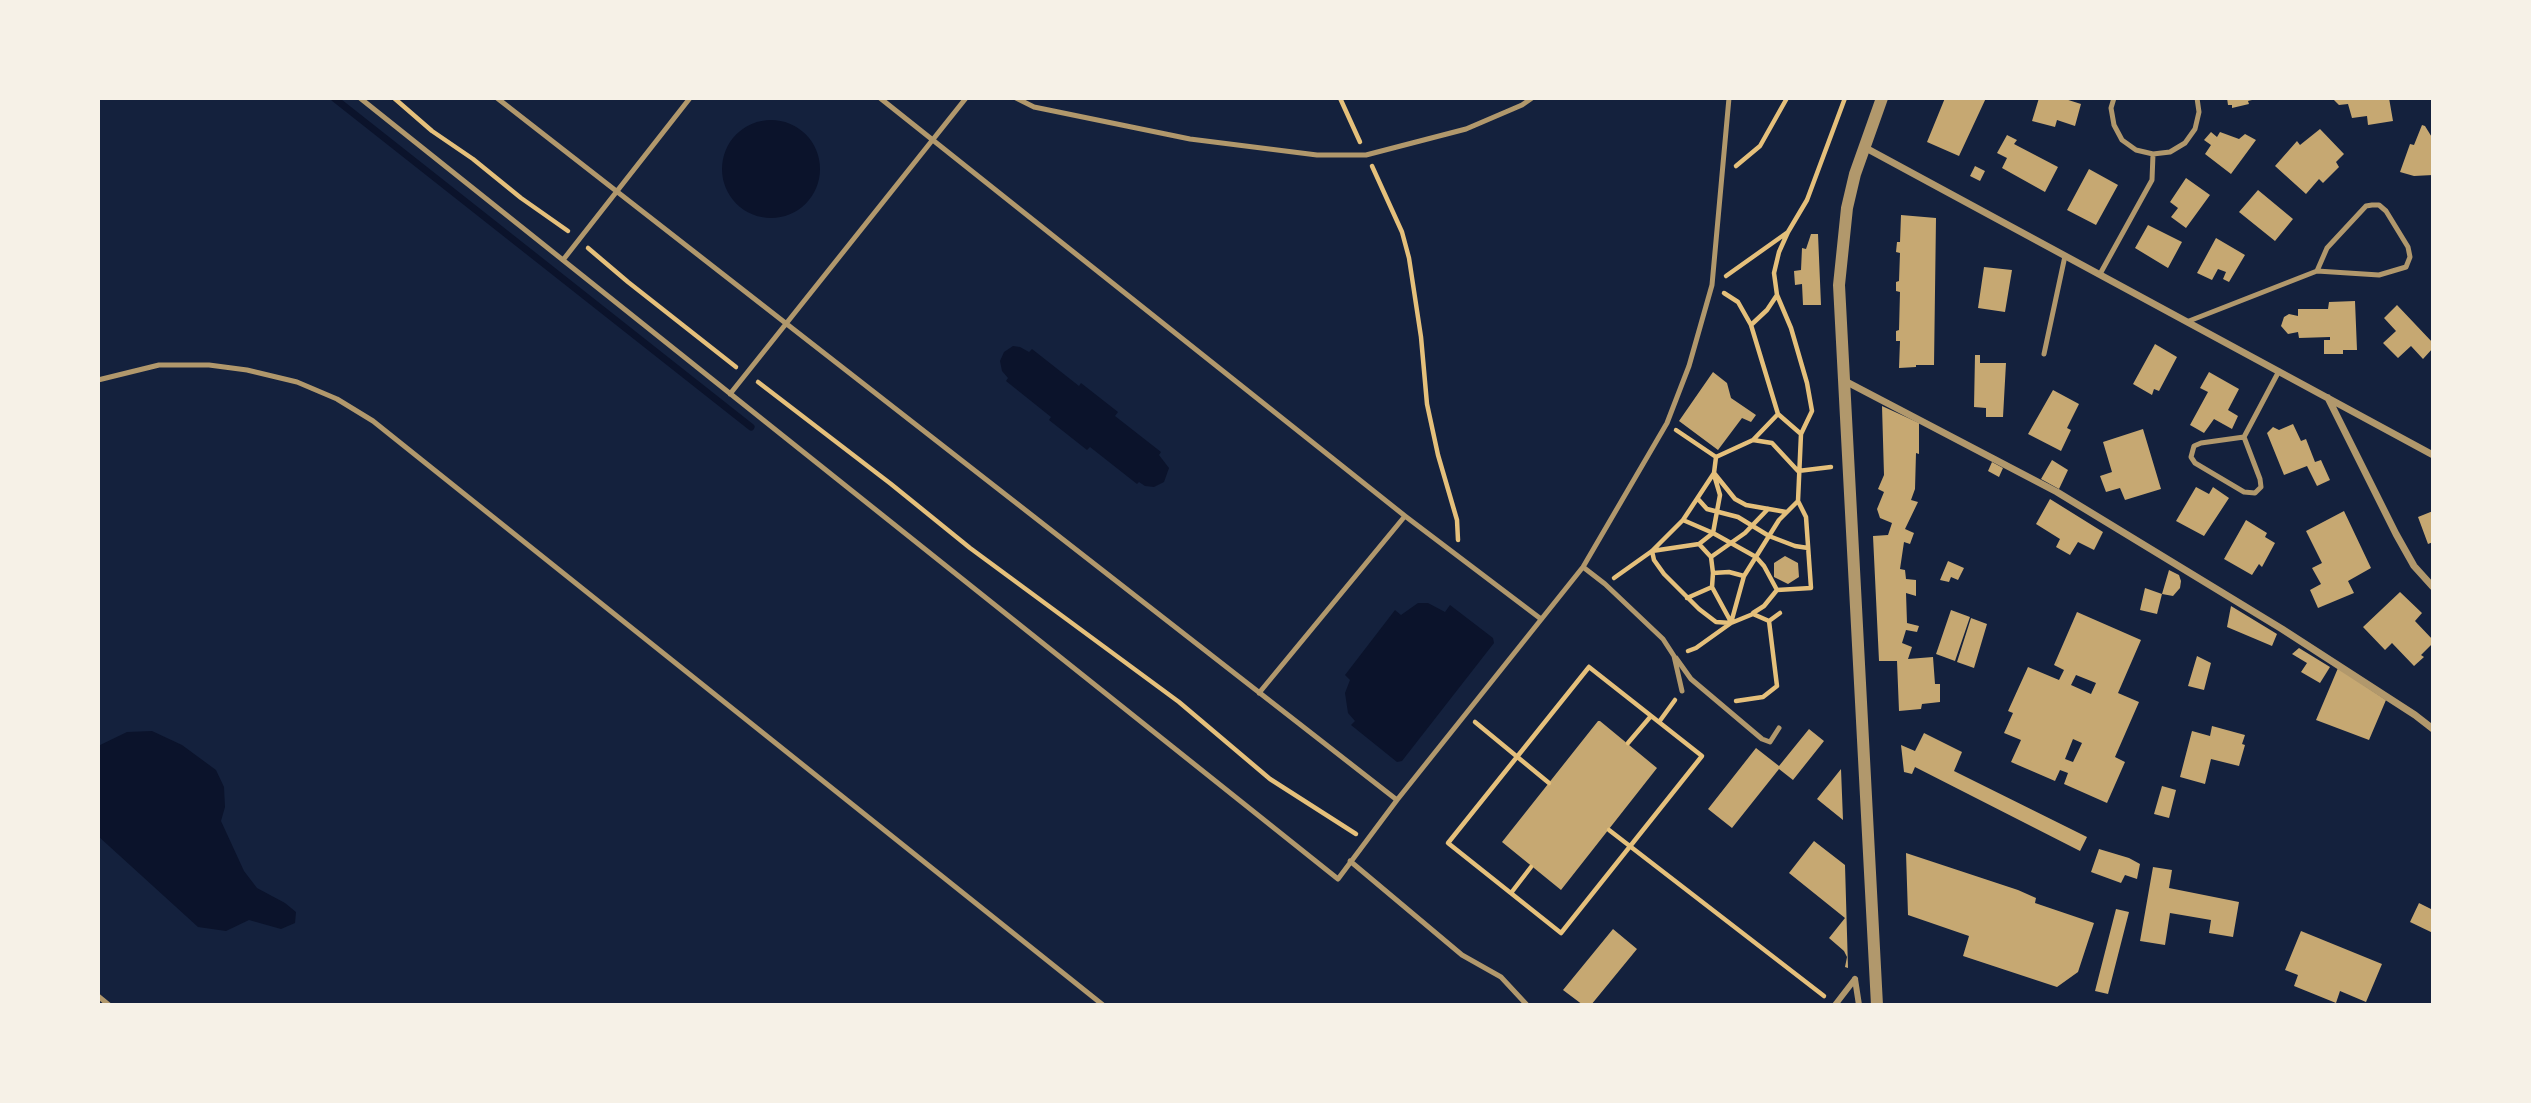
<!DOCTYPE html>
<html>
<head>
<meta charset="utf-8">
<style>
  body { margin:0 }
  #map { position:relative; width:2531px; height:1103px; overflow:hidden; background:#14213d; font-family:"Noto Sans",sans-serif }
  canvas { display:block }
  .frame { position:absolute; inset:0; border:100px solid #f6f1e7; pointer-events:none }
</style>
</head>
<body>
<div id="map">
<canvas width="2531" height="1103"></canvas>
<div class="frame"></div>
</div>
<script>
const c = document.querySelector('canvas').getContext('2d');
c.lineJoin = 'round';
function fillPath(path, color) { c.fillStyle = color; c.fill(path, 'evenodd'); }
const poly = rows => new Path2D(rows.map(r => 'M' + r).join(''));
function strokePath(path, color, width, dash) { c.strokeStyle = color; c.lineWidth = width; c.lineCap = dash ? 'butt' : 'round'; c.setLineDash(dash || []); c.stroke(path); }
fillPath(poly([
  '722 169a49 49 0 1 1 98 0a49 49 0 1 1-98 0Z',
  [1013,346,1020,347,1029,352,1032,349,1079,386,1081,383,1118,412,1115,416,1161,452,1159,455,1169,468,1164,482,1154,487,1145,486,1139,482,1137,484,1090,447,1087,450,1049,420,1051,417,1006,381,1008,378,1002,371,1000,361,1004,352],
  [1418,603,1428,603,1445,612,1450,605,1493,638,1494,643,1402,761,1397,762,1351,725,1355,721,1348,713,1345,693,1350,680,1345,675,1395,610,1401,615],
  [152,731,182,745,216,770,224,787,225,807,221,821,244,871,257,888,285,903,296,912,295,923,281,929,249,920,226,931,198,927,98,836,98,746,127,732]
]), '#0b132b');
strokePath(poly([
  [334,98,751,427]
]), '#0b132b', 7);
fillPath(poly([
  [1945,98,1986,98,1959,156,1927,142],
  [2039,98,2062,98,2081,104,2075,126,2057,120,2055,127,2032,121],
  [2227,98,2256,98,2256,99,2248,101,2249,104,2232,108,2232,105,2228,105],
  [2332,98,2389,98,2393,121,2368,125,2367,116,2352,118,2348,104,2339,105],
  [2422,125,2425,126,2433,139,2433,175,2414,176,2400,172,2410,144,2414,145],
  [2320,129,2344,154,2336,162,2339,167,2323,183,2319,179,2306,194,2275,166,2297,141,2300,145],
  [2211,132,2217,137,2220,132,2239,139,2245,134,2256,140,2231,174,2205,154,2211,145,2204,140],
  [2007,135,2017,140,2014,144,2058,167,2045,192,2002,168,2007,158,1997,153],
  [1975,166,1985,171,1980,181,1970,176],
  [2089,169,2118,185,2096,225,2067,210],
  [2186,178,2210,195,2186,228,2171,217,2178,208,2170,202],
  [2258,190,2293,219,2275,241,2239,212],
  [1901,215,1936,218,1934,365,1916,365,1916,367,1899,368,1900,341,1896,341,1896,331,1899,330,1900,292,1896,291,1896,282,1899,281,1900,253,1896,252,1897,242,1900,242],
  [2148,225,2182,242,2168,268,2135,248],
  [1811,234,1818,234,1821,305,1803,305,1802,284,1795,285,1794,271,1801,270,1802,248,1806,249],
  [2216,238,2245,255,2229,282,2223,279,2226,272,2218,269,2212,280,2197,273],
  [1984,267,2012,270,2005,312,1978,308],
  [2355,301,2357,350,2343,350,2343,354,2324,354,2324,340,2330,340,2330,337,2299,338,2298,332,2288,334,2281,326,2284,317,2289,314,2298,316,2298,309,2328,309,2329,302],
  [2397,305,2433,343,2433,348,2423,359,2411,346,2398,358,2383,343,2396,331,2384,318],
  [2155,344,2177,357,2159,391,2154,389,2152,395,2133,384],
  [1975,355,1980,355,1980,363,2006,363,2003,417,1986,417,1986,408,1974,407],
  [1713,372,1727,383,1731,398,1756,415,1751,422,1742,418,1718,450,1679,421],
  [2209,372,2239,389,2228,410,2238,416,2232,429,2214,419,2204,433,2190,425,2208,392,2200,388],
  [2053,390,2079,404,2067,428,2071,430,2061,451,2028,434],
  [1882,406,1919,423,1919,454,1916,453,1915,489,1911,500,1918,502,1905,529,1914,533,1910,544,1904,542,1900,569,1905,570,1906,579,1916,580,1916,596,1906,593,1907,623,1919,626,1917,632,1906,630,1902,643,1912,647,1908,659,1933,657,1935,684,1940,684,1940,702,1922,704,1921,709,1899,711,1897,661,1879,661,1873,536,1888,535,1892,523,1880,518,1877,509,1884,492,1878,489,1884,475],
  [2293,424,2301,441,2306,439,2315,462,2321,460,2330,480,2317,486,2307,466,2284,475,2267,433,2273,427,2279,430],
  [2143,429,2161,489,2125,500,2120,488,2106,492,2100,476,2112,472,2103,442],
  [2052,460,2068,470,2059,489,2041,479],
  [1992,462,2003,468,1999,477,1988,471],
  [2196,487,2209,494,2213,487,2229,498,2204,536,2176,521],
  [2050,499,2103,532,2094,550,2078,542,2070,555,2056,547,2060,539,2036,524],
  [2344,511,2371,568,2348,581,2354,593,2318,608,2310,590,2321,584,2312,568,2322,563,2306,531],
  [2433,511,2433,542,2428,544,2418,517],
  [2246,520,2267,533,2265,537,2275,543,2262,567,2259,564,2252,575,2224,559],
  [1785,556,1798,563,1799,577,1788,584,1774,577,1774,563],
  [1948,561,1964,568,1958,580,1951,577,1949,582,1940,580],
  [2169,570,2179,575,2181,581,2180,588,2173,596,2162,594],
  [2145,588,2162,594,2157,614,2140,610],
  [2400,592,2422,613,2415,621,2433,640,2433,643,2421,655,2424,657,2414,666,2392,643,2385,650,2363,627],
  [2231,606,2277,634,2272,646,2227,627],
  [1951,610,1970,617,1955,661,1936,654],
  [2077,612,2141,640,2118,693,2139,702,2115,757,2125,762,2107,803,2064,784,2068,773,2060,770,2055,781,2011,762,2021,740,2004,733,2013,713,2008,711,2028,667,2059,680,2064,670,2054,665],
  [2076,675,2096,683,2091,694,2071,685],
  [2073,739,2082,743,2073,762,2065,759],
  [1971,618,1987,624,1974,668,1957,662],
  [2299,648,2330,667,2320,683,2301,672,2307,663,2292,654],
  [2197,656,2211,663,2204,690,2188,686],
  [2338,668,2386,700,2369,740,2316,720],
  [1598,721,1600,721,1657,768,1561,890,1502,842],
  [2212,726,2245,735,2242,744,2245,745,2239,766,2211,759,2205,784,2180,777,2192,731,2210,736],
  [1809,729,1824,741,1793,780,1779,769,1732,828,1708,809,1756,748,1779,766],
  [1924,733,1962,752,1954,771,2087,837,2080,851,1915,767,1912,774,1904,772,1901,745,1915,751],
  [1841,769,1843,820,1817,799],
  [2162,786,2176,790,2169,818,2154,814],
  [1814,841,1845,865,1848,968,1845,967,1847,957,1844,951,1829,938,1845,918,1789,873],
  [2099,849,2129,858,2140,864,2137,879,2125,875,2121,883,2091,872],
  [1906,853,2018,890,2036,898,2035,903,2094,923,2078,972,2057,987,1963,956,1969,936,1908,915],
  [2153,867,2172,870,2169,888,2239,902,2233,937,2209,933,2211,920,2170,913,2165,945,2140,941],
  [2419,903,2433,910,2433,933,2410,922],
  [2116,909,2129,912,2108,994,2095,991],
  [1613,929,1637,949,1591,1005,1583,1005,1563,990],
  [2301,931,2382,964,2366,1002,2340,991,2336,1003,2294,986,2298,975,2285,970]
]), '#c6a872');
strokePath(poly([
  [394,98,432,131,473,159,521,198,568,231],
  [1340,98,1360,142],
  [1372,166,1402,232,1409,258,1421,337,1427,404,1438,455,1457,520,1458,540],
  [1736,166,1760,146,1787,98],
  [588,248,628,282,736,367],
  [1726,276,1788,232,1807,200,1845,98],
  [1724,293,1738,302,1751,325,1778,414,1801,434],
  [1751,325,1767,310,1777,295],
  [758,382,891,484,970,548,1179,702,1270,779,1356,834],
  [1676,430,1716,457],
  [1753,440,1778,414],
  [1716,457,1753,440,1772,443,1798,471,1831,467],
  [1714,473,1735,499,1746,505,1786,512],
  [1698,499,1707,509,1738,517,1769,536,1795,546,1808,548],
  [1683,520,1714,473,1716,457],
  [1699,544,1713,533,1720,495,1715,478],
  [1711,557,1745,533,1768,509],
  [1713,573,1729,572,1744,576],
  [1614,578,1652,551,1683,520,1713,533,1756,557,1764,566,1777,590],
  [1687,598,1712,587],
  [1753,613,1764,606,1777,590,1811,588,1806,517,1798,501],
  [1731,622,1712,587,1713,573,1711,557,1699,544,1652,551,1654,560,1664,574,1699,609,1716,622,1731,623,1753,614,1769,621,1780,613],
  [1688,651,1696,648,1731,623,1744,576,1779,520,1798,501,1801,434,1812,411,1807,383,1791,328,1777,295,1774,273,1779,252,1788,232],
  [1589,667,1702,756,1561,933,1448,843,1589,667],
  [1736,701,1763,697,1777,686,1769,621],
  [1475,722,1549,783],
  [1659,722,1675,700],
  [1628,743,1651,716],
  [1609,830,1824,996],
  [1511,893,1531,867]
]), '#e5c07b', 4.5);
strokePath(poly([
  [360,98,1338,879,1397,800],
  [497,98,1397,800,1583,567,1667,423,1689,366,1712,285,1729,98],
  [880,98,1405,516,1541,619],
  [1016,98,1034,107,1190,139,1317,155,1366,155,1466,129,1522,105,1532,98],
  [2114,98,2111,108,2114,125,2122,140,2136,150,2153,154,2170,152,2185,143,2195,129,2199,112,2197,98],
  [563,260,690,98],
  [2100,274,2152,180,2153,154],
  [2189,321,2317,271,2379,275,2406,267,2410,257,2408,247,2386,211,2379,205,2372,205,2366,206,2327,248,2317,271],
  [2044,354,2065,256],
  [98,380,159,365,209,365,247,370,297,382,337,399,373,421,1103,1005],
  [730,394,966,98],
  [2244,437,2260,479,2261,487,2255,493,2244,492,2195,463,2191,457,2194,446,2201,443,2244,437,2279,371],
  [1583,567,1605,584,1663,639,1674,656,1682,691],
  [1676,658,1691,679,1762,739,1770,742,1779,728],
  [1259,693,1405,516],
  [1350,861,1462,955,1501,977,1527,1005],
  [98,996,109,1005]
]), '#b1986c', 5);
strokePath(poly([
  [1855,979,1859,1005],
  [1835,1005,1855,979]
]), '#b1986c', 6);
strokePath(poly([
  [1864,147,2433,455],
  [1845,381,2057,492,2282,629,2415,715,2433,729],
  [2328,398,2396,534,2414,566,2433,587]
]), '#b1986c', 7);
strokePath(poly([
  [1877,1005,1839,285,1847,208,1855,174,1882,98]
]), '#b1986c', 12);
</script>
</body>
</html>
